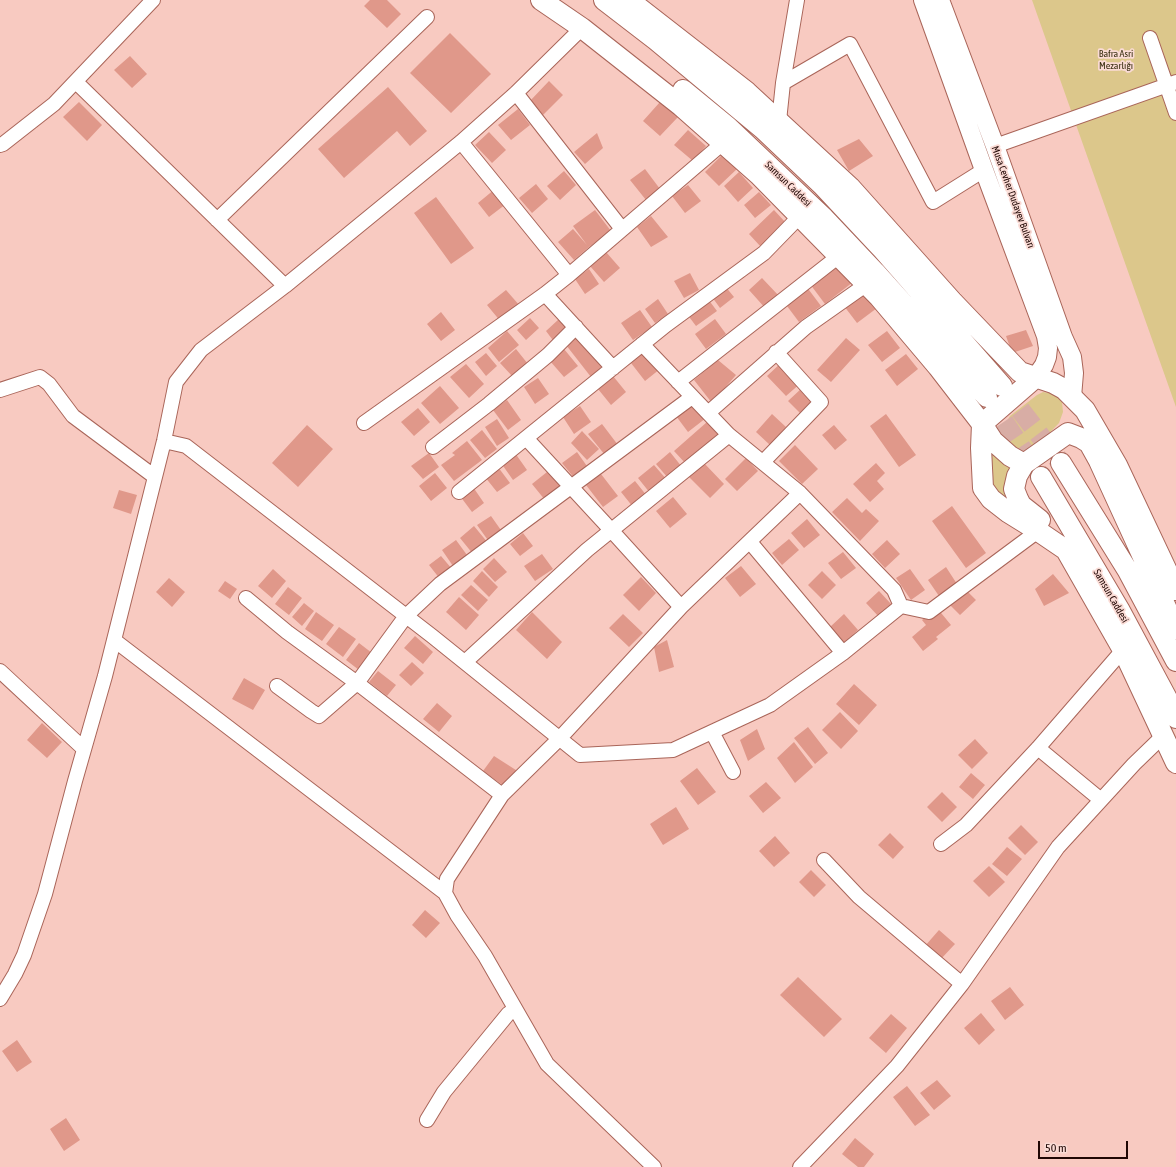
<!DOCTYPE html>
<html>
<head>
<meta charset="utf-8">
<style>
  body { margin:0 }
  #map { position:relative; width:1176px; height:1167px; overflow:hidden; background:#f8cac1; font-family:"Asap Condensed",sans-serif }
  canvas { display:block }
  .scale { position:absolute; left:1038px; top:1141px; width:90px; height:18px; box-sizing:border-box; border:2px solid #200704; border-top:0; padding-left:5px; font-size:12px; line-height:14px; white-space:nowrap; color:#200704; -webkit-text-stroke:3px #fadbd5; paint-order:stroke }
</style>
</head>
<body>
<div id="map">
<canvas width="1176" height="1167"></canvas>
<div class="scale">50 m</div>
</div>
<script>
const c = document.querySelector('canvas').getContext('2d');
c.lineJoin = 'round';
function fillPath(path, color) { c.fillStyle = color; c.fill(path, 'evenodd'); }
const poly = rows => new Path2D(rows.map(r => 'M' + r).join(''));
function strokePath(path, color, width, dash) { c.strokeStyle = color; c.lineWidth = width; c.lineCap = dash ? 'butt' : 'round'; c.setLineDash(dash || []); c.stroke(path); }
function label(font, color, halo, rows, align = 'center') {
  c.font = font + ' "Asap Condensed",sans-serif'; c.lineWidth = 3.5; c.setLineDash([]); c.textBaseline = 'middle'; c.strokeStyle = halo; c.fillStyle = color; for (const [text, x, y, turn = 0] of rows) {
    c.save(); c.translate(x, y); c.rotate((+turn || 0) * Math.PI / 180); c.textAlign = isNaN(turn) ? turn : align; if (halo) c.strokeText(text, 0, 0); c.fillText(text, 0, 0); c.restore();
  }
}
fillPath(poly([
  [1032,0,1176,0,1176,407,1080,136],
  [1043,392,1054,394,1057,396,1062,402,1063,412,1059,423,1036,447,1024,450,1017,448,1011,444,1006,440,1004,431,1006,423,1010,416,1037,395],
  [990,444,1001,462,1007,466,1015,467,1012,506,993,487]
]), '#dcc78b');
fillPath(poly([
  [370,0,387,0,401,14,387,28,364,6],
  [450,33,491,74,451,113,410,73],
  [130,56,147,74,132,88,114,70],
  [549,81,563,95,543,115,529,102],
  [388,87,427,131,410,146,397,131,344,178,318,149],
  [79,102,102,125,87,141,63,117],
  [660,102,678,117,660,136,643,121],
  [518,109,530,125,511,140,498,125],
  [688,130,706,146,693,161,674,145],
  [489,132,506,150,492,163,475,145],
  [597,133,603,148,585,164,574,152],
  [859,139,873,156,849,171,837,150],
  [724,153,738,168,719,186,705,172],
  [645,169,660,189,646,200,630,180],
  [564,171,576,185,560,200,547,186],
  [739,172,753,188,738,202,724,186],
  [536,184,548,199,532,213,519,198],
  [688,185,701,201,685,213,672,196],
  [495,189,506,204,489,217,478,203],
  [759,192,771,205,755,218,744,205],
  [436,197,474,248,451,264,414,213],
  [595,210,611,231,589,247,574,260,558,242,573,229,587,245,573,226],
  [774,210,786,223,761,247,749,234],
  [651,216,668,237,651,247,637,227],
  [606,252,620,268,604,282,590,266],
  [838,263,853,282,825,304,810,284],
  [589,269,599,284,585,294,575,279],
  [690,273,699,290,684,298,674,281],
  [762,278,779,296,766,309,749,290],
  [725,286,734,297,720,308,712,297],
  [806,286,821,306,799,322,784,302],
  [506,290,520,306,501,322,487,305],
  [864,291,877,308,857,323,844,306],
  [658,299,668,314,655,323,645,309],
  [708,299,717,311,696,326,687,314],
  [640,310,652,327,633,340,621,323],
  [441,312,455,330,441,341,427,324],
  [530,318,539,328,526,340,517,330],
  [559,319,570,333,555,343,546,331],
  [715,319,726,334,706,349,695,334],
  [1026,330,1033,346,1012,353,1006,336],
  [507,331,519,345,499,362,488,348],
  [887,331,900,348,882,362,868,345],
  [580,334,605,364,591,377,566,345],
  [846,338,860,350,831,382,817,370],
  [516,349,528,364,513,377,500,363],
  [564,349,578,366,564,377,550,361],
  [645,351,660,369,645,381,631,363],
  [486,353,497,366,486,376,475,362],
  [906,354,918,369,897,386,885,370],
  [718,360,736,375,712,403,694,380],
  [782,362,802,382,786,396,767,376],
  [466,364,484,384,469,398,450,377],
  [613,376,626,392,611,405,598,389],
  [538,378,549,394,535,404,524,387],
  [440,386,459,408,440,424,421,403],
  [802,388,818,405,804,417,788,401],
  [507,400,521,420,508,430,493,410],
  [693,402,706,418,688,432,676,416],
  [580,406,591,422,574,434,563,417],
  [418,408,430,422,414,436,401,422],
  [772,414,786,427,770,445,756,432],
  [886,414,916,455,899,467,870,426],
  [497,419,509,438,497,446,485,427],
  [707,422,719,435,686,464,674,451],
  [602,424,618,445,605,455,588,434],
  [307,425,333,449,298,487,272,463],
  [834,425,847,440,835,450,822,435],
  [482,430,497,449,485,458,470,440],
  [582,431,599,449,587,460,571,443],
  [467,441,482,460,454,481,441,465,455,455,452,453],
  [795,445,818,469,802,484,779,461],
  [577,452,589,469,575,479,562,463],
  [670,452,682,467,668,478,656,464],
  [429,453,439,467,423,479,411,466],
  [515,453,527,470,513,480,501,463],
  [746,458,758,471,737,491,725,479],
  [704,463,724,484,710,498,689,477],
  [876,463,885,473,877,481,884,489,870,502,853,484],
  [654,465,667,480,650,493,638,478],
  [498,467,510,483,497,492,485,477],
  [552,468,565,484,545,500,532,484],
  [435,473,447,488,431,501,419,486],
  [601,474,618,496,603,507,586,485],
  [635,481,647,496,633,507,621,492],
  [473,487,484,503,472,512,460,496],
  [119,490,137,495,131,514,113,508],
  [673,497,687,514,670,528,656,511],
  [847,498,862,513,866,509,879,521,860,541,832,512],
  [952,506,986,553,966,568,932,521],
  [491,516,503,533,490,543,477,525],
  [807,519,820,535,804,548,791,533],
  [474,526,488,543,473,554,460,538],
  [523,533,533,546,520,556,510,544],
  [789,539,799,550,782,565,772,553],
  [456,540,467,555,453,566,442,550],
  [887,540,900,554,885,568,872,554],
  [843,552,856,568,841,579,828,563],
  [542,554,553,569,535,581,524,566],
  [441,556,452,569,440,579,429,565],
  [494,558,507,572,495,582,483,569],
  [741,566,756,584,740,597,725,578],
  [946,567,957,584,939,596,928,580],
  [273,569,286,581,272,598,258,586],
  [910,569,925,590,911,600,896,578],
  [482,571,498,587,489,597,473,581],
  [822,571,836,585,822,599,808,585],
  [1053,574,1069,593,1044,606,1035,589],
  [641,577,656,593,639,611,623,595],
  [169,578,185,592,172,607,156,592],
  [225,581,237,589,230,599,218,591],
  [471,585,488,600,478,611,461,595],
  [288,587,302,598,289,615,275,604],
  [966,590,976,600,960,615,950,605],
  [879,591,892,605,879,617,866,603],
  [459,597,479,615,466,630,446,612],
  [304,603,314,611,302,626,292,617],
  [937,608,951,625,936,637,938,639,923,651,912,637,926,625,922,620],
  [316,612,334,625,322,641,305,629],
  [532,612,562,642,547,659,516,630],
  [623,614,643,633,629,647,609,628],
  [844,614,858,630,844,643,830,627],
  [339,627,356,639,343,657,326,644],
  [415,636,433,652,423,664,404,648],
  [667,640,674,667,659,672,654,647],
  [359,643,372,653,359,670,346,660],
  [412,662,424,673,411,686,399,675],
  [378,671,396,685,387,696,369,682],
  [244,678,265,690,253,710,232,699],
  [854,684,877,705,859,725,836,704],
  [437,703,452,716,439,732,423,719],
  [840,712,858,731,841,749,822,730],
  [42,723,62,742,47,758,27,740],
  [808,727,828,753,815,764,794,738],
  [757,729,765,749,748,761,740,740],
  [975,739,988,753,972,769,958,755],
  [794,742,813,767,795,783,777,758],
  [494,756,519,772,504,786,483,771],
  [697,768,716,792,698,805,680,781],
  [971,773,985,785,973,799,959,787],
  [766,782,781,798,763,813,749,796],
  [942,792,957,807,942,822,927,807],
  [676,807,689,829,663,845,650,824],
  [1021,825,1038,842,1025,855,1008,838],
  [890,833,904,847,893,859,878,845],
  [775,836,790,853,774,867,759,851],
  [1007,847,1022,859,1007,876,992,864],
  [989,866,1005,882,989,897,973,881],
  [811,870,826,885,814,897,799,882],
  [425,910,440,923,426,938,412,925],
  [939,930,955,944,940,960,925,946],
  [798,977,842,1019,824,1037,780,995],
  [1010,987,1024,1005,1005,1020,991,1001],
  [981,1013,995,1030,979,1045,964,1028],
  [891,1014,907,1028,886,1053,869,1038],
  [17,1040,32,1062,17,1072,2,1051],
  [937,1080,951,1096,934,1110,920,1093],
  [907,1086,930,1115,915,1126,893,1097],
  [66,1118,80,1140,64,1151,50,1129],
  [855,1138,874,1154,864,1167,858,1167,842,1154]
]), '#e0988a');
strokePath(poly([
  [1002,386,1061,463],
  [987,397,1041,477]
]), '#d8ada5', 20, [20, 10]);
const minor = poly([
  [1150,38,1176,113],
  [76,82,285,286],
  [783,83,850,44,933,202,984,170],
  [516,93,622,229],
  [779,121,783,83,797,0],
  [461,142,569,275],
  [0,145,3,144,54,104,153,0],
  [995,146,1176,82],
  [217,220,427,17],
  [545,294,613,368],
  [642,344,729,435,800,493,894,590,901,606],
  [678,382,839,256],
  [0,390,40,377,49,384,73,416,155,477],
  [708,413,806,327,867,284],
  [364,423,545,294,569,275,723,143],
  [526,438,611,530,681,607],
  [164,441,186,446,432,636,580,755,673,750,770,705,843,653,901,606,929,612,1038,531],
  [433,447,489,404,548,355,576,327],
  [763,462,821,402,776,352],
  [459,492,666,325,764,253,800,216],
  [750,542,843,653],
  [246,598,287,632,357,683,502,795],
  [114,640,445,893,457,915,485,956,547,1064,654,1167],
  [465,662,587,550,729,435],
  [0,671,84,749],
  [277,686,311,711,319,716,357,683,406,616,440,584,692,397],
  [712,732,733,772],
  [1038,748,1101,800],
  [941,844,966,825,1038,748,1123,650],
  [824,860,859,897,962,984],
  [445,893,447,879,502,795,560,738,681,607,800,493],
  [0,999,15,974,24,955,45,894,75,781,105,676,164,441,176,382,201,350,285,286,461,142,516,93,582,28],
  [427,1120,444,1092,508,1014,515,1009],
  [800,1167,897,1066,962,984,1058,847,1134,764,1163,736]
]);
const major = poly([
  [923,0,984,170,1046,336,1048,348,1047,357,1044,365,1035,378],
  [940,0,995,146,1063,337,1072,357,1074,373,1072,397]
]);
const highway = poly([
  [541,0,582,28,681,106,759,175,879,297,938,367,982,424,981,448,983,488,991,499,1009,513,1038,531,1066,550,1123,650,1176,763],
  [604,0,656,40,763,129,822,185,883,250,1002,386],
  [629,0,747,92,850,187,952,301,1020,372,1053,383,1064,389,1085,410,1117,465,1176,590],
  [683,90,728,127,824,218,875,272,987,397],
  [1061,463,1128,571,1176,661],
  [1024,464,1010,456,993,441,982,424,1035,378],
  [1041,477,1119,609,1170,704,1176,718],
  [1040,520,1021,505,1018,499,1014,489,1017,476,1024,464,1068,433,1081,438,1089,443,1099,461,1176,629]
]);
strokePath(minor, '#a96559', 16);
strokePath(major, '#a96559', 20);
strokePath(highway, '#a96559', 22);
strokePath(minor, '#fff', 14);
strokePath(major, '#fff', 18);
strokePath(highway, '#fff', 20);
label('10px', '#372d0f', '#fadbd5', [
  ["Bafra Asri",1116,54],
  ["Mezarlığı",1116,66]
]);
label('10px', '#200704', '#fadbd5', [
  ["Samsun Caddesi",788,184,44],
  ["Musa Cevher Dudayev Bulvarı",1013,197,70],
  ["Samsun Caddesi",1111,596,60]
]);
</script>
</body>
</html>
